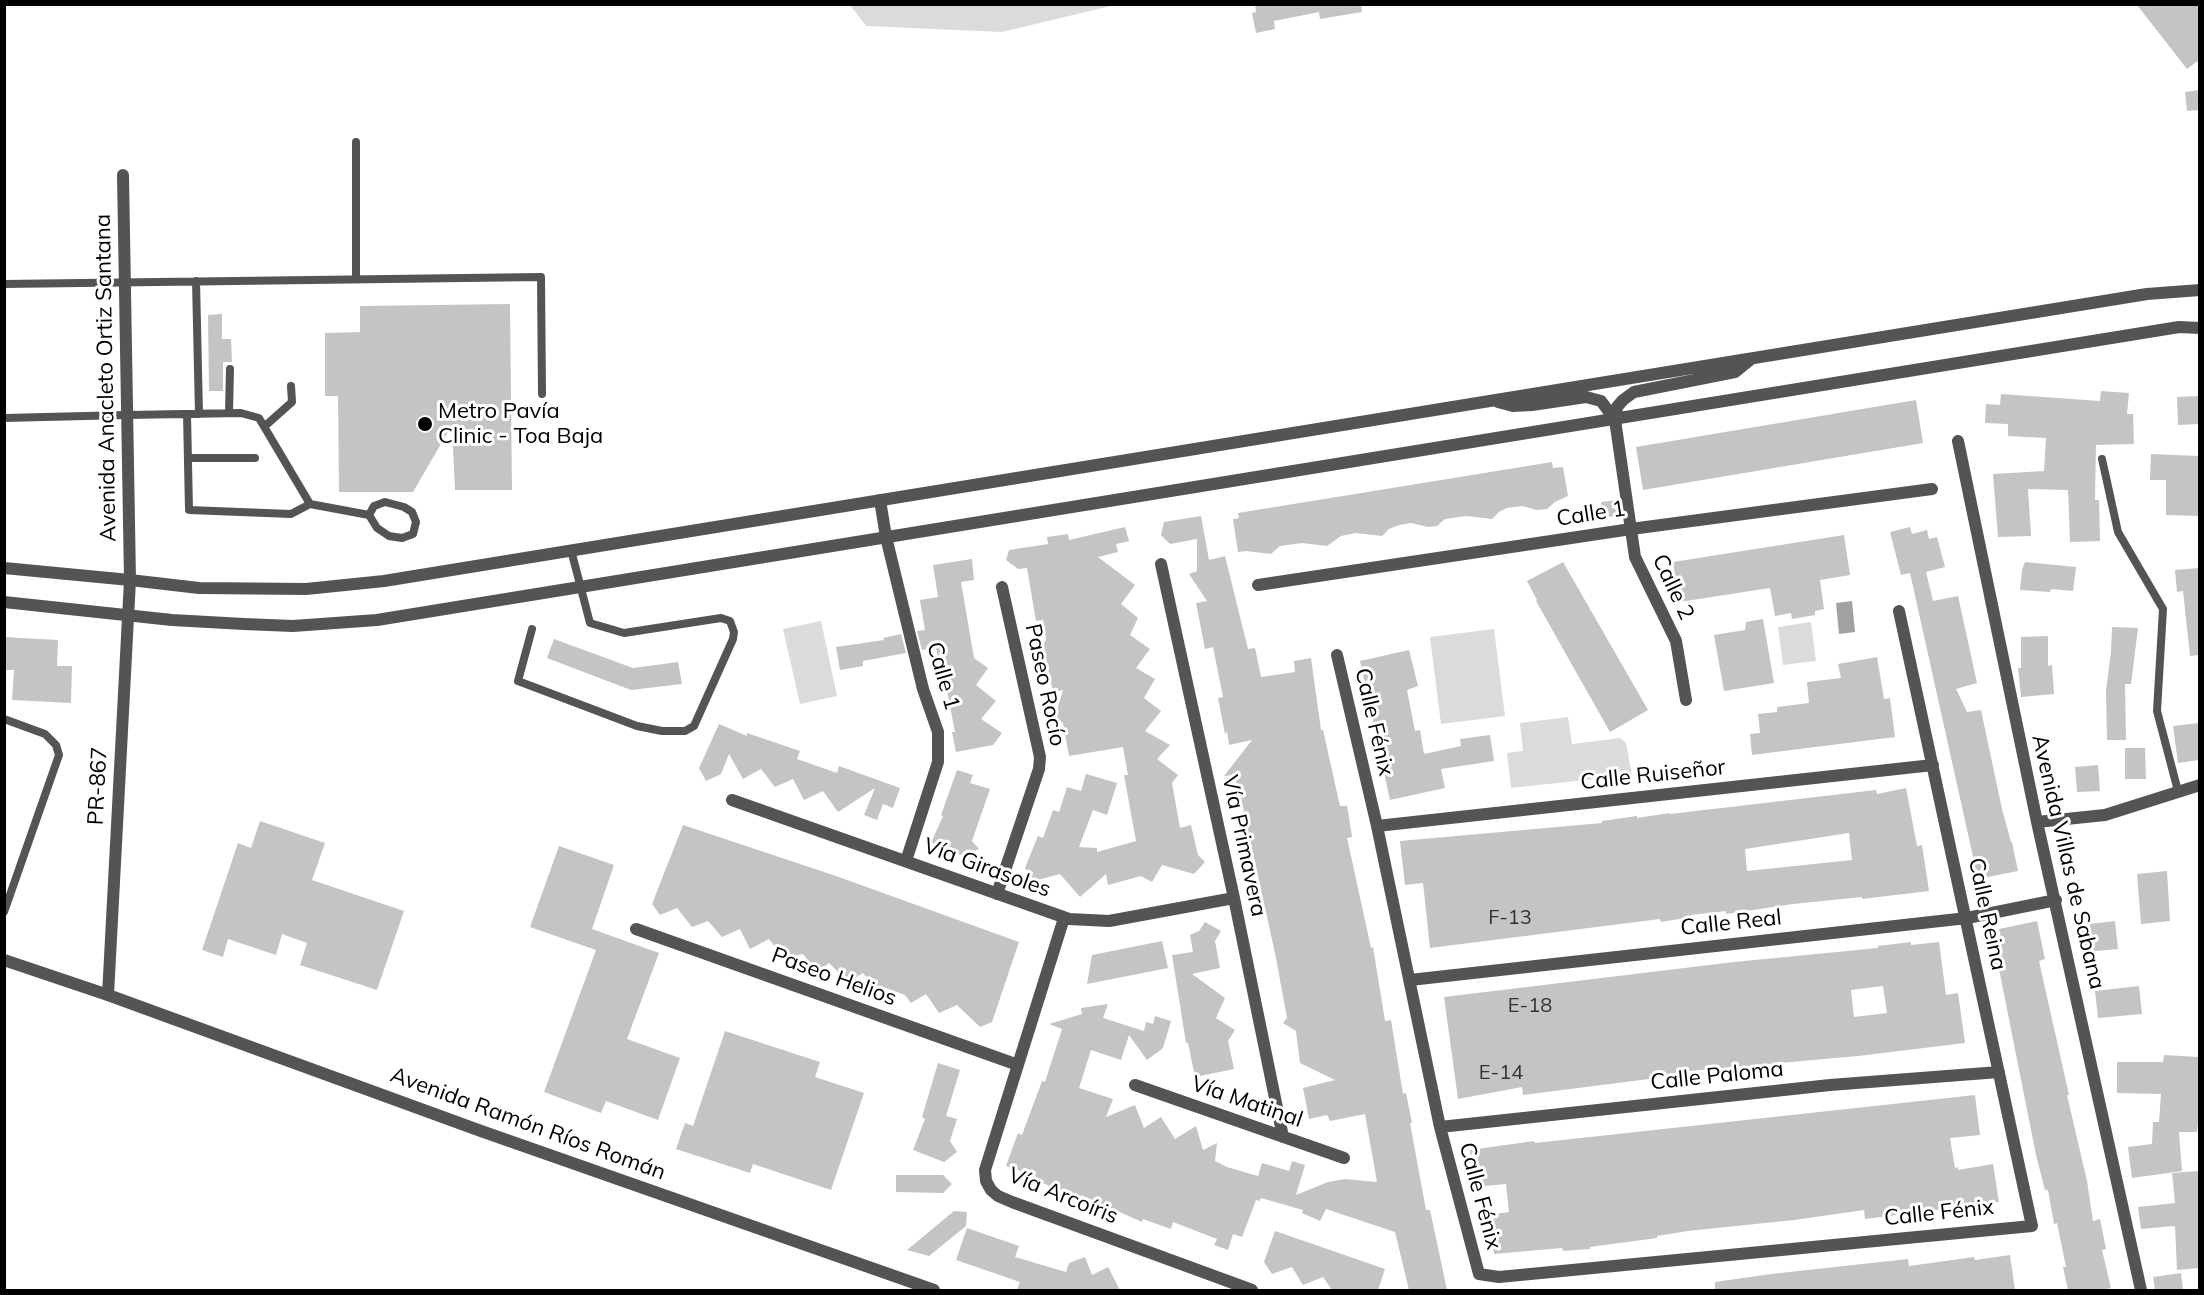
<!DOCTYPE html>
<html>
<head>
<meta charset="utf-8">
<style>
  body { margin:0 }
  #map { position:relative; width:2204px; height:1295px; overflow:hidden; background:#fff; font-family:Mulish,sans-serif }
  canvas { display:block }
  .frame { position:absolute; inset:0; border:6px solid #000; pointer-events:none }
</style>
</head>
<body>
<div id="map">
<canvas width="2204" height="1295"></canvas>
<div class="frame"></div>
</div>
<script>
const c = document.querySelector('canvas').getContext('2d');
c.lineJoin = 'round';
function fillPath(path, color) { c.fillStyle = color; c.fill(path, 'evenodd'); }
const poly = rows => new Path2D(rows.map(r => 'M' + r).join(''));
function strokePath(path, color, width, dash) { c.strokeStyle = color; c.lineWidth = width; c.lineCap = dash ? 'butt' : 'round'; c.setLineDash(dash || []); c.stroke(path); }
function label(font, color, halo, rows, align = 'center') {
  c.font = font + ' Mulish,sans-serif'; c.lineWidth = 6; c.setLineDash([]); c.textBaseline = 'middle'; c.strokeStyle = halo; c.fillStyle = color; for (const [text, x, y, turn = 0] of rows) {
    c.save(); c.translate(x, y); c.rotate((+turn || 0) * Math.PI / 180); c.textAlign = isNaN(turn) ? turn : align; if (halo) c.strokeText(text, 0, 0); c.fillText(text, 0, 0); c.restore();
  }
}
fillPath(poly([
  [850,5,1115,5,1002,32,866,26],
  [821,621,837,696,800,704,783,629],
  [1811,622,1816,661,1783,665,1778,627],
  [1494,629,1505,716,1441,724,1430,637],
  [1568,717,1572,744,1620,738,1626,743,1632,775,1511,788,1507,753,1523,751,1520,723]
]), '#dbdbdb');
fillPath(poly([
  [1852,601,1855,632,1839,634,1836,603]
]), '#a2a2a2');
fillPath(poly([
  [1255,4,1361,4,1362,12,1320,19,1319,12,1274,21,1275,29,1256,33,1252,13,1256,12],
  [2137,5,2199,6,2199,60,2187,69],
  [2199,90,2199,110,2187,111,2185,92],
  [510,304,512,490,455,490,452,425,413,492,339,492,338,396,325,396,325,333,360,332,360,306],
  [222,314,222,339,231,339,232,362,223,362,223,391,209,391,208,315],
  [2101,391,2129,393,2127,414,2133,414,2134,444,2096,445,2095,500,2099,500,2100,541,2070,542,2068,490,2028,489,2031,536,1998,537,1993,474,2044,471,2046,438,2008,436,2008,424,1985,423,1986,404,2000,405,2001,394,2100,401],
  [2199,396,2199,424,2178,425,2177,397],
  [1916,400,1923,443,1643,490,1636,447],
  [2151,454,2199,456,2199,516,2166,515,2166,480,2150,480],
  [1552,462,1553,468,1563,467,1568,496,1555,502,1547,509,1537,510,1522,506,1507,508,1499,512,1492,519,1466,516,1445,519,1437,526,1428,527,1411,523,1399,525,1389,529,1382,536,1356,533,1341,536,1327,546,1302,543,1280,546,1271,554,1246,551,1238,552,1233,519,1239,518,1238,513],
  [1618,500,1621,515,1603,518,1601,502],
  [1201,516,1209,560,1225,556,1248,649,1255,648,1261,677,1295,672,1294,661,1311,658,1321,730,1323,730,1340,806,1347,806,1349,817,1352,837,1347,838,1353,865,1371,948,1373,947,1385,1021,1391,1020,1403,1094,1406,1093,1412,1123,1410,1123,1426,1210,1430,1210,1447,1290,1409,1290,1395,1232,1326,1209,1320,1221,1302,1213,1303,1210,1261,1198,1260,1201,1256,1200,1242,1237,1233,1234,1228,1250,1214,1245,1217,1239,1173,1222,1171,1229,1143,1219,1142,1222,1081,1195,1080,1198,1035,1180,1036,1176,1006,1166,1018,1133,1022,1135,1042,1081,1045,1082,1062,1029,1049,1024,1082,1014,1081,1008,1108,1004,1103,1018,1144,1031,1146,1022,1153,1024,1155,1016,1171,1021,1163,1048,1147,1060,1129,1035,1121,1060,1091,1050,1079,1088,1113,1099,1106,1117,1135,1105,1144,1128,1161,1117,1175,1139,1196,1126,1203,1150,1217,1143,1215,1161,1227,1167,1258,1176,1262,1163,1289,1171,1292,1161,1305,1165,1296,1195,1328,1182,1345,1179,1377,1182,1365,1114,1330,1121,1327,1115,1309,1119,1303,1088,1335,1080,1300,1063,1296,1031,1283,1023,1287,1018,1276,958,1243,807,1240,807,1235,775,1224,776,1252,740,1229,745,1227,731,1225,734,1218,698,1223,697,1213,647,1205,649,1196,603,1207,601,1189,574,1197,571,1197,539,1170,544,1161,535,1164,522],
  [1125,527,1129,541,1116,544,1118,552,1098,557,1135,585,1121,604,1138,618,1130,635,1150,649,1136,668,1155,679,1144,698,1161,711,1145,731,1170,745,1157,759,1178,775,1172,783,1180,828,1191,825,1198,855,1205,862,1194,874,1162,865,1152,882,1141,876,1108,885,1106,874,1080,897,1060,874,1034,881,1025,868,1038,836,1043,838,1053,810,1059,812,1067,787,1081,791,1086,774,1117,783,1107,815,1093,810,1079,847,1097,848,1097,852,1136,841,1124,775,1128,775,1123,747,1069,756,1063,723,1055,717,1063,690,1053,692,1046,659,1040,653,1046,639,1043,620,1036,621,1027,568,1018,569,1006,560,1009,550,1048,544,1047,537,1068,534,1069,540],
  [1910,527,1912,534,1927,530,1929,539,1937,537,1945,567,1926,572,1933,601,1958,596,1977,683,1956,689,1967,712,1981,710,2002,809,2011,842,2012,842,2018,871,1978,879,1910,573,1901,575,1890,532],
  [1844,535,1850,575,1820,580,1824,609,1815,611,1815,615,1792,619,1791,613,1775,616,1770,588,1679,602,1673,562],
  [972,559,974,580,961,582,974,658,988,668,976,685,996,701,981,719,1002,733,993,745,956,752,952,732,955,732,946,685,942,686,936,647,922,650,917,631,925,630,920,600,938,597,933,565],
  [1563,562,1648,710,1610,732,1536,601,1537,600,1527,581],
  [2025,562,2076,567,2073,591,2051,589,2050,592,2020,590,2022,570],
  [2199,568,2199,655,2190,656,2183,591,2177,592,2175,570],
  [1763,619,1774,683,1724,691,1714,635,1745,630,1746,622],
  [2112,627,2138,628,2131,684,2125,684,2126,740,2107,740,2106,690,2111,652],
  [901,634,906,653,863,661,863,666,840,670,836,647,884,640,883,638],
  [2048,636,2048,666,2052,665,2054,694,2021,697,2018,668,2021,668,2021,637],
  [4,637,58,640,57,666,72,666,71,703,12,700,14,670,4,670],
  [554,639,633,668,678,662,682,684,631,690,547,658],
  [1409,650,1418,686,1407,690,1415,731,1420,730,1424,754,1461,746,1460,739,1490,735,1494,761,1441,769,1445,788,1390,800,1360,661],
  [1877,657,1884,699,1890,698,1895,737,1752,755,1750,734,1760,733,1758,714,1777,712,1777,707,1809,703,1807,682,1841,678,1838,664],
  [2199,723,2199,760,2178,763,2173,726],
  [719,724,747,736,747,733,800,751,797,759,837,773,839,766,900,788,893,808,883,804,877,820,864,815,875,788,838,812,823,791,804,800,793,779,775,787,761,769,743,779,729,754,721,774,706,781,699,768],
  [2125,748,2145,748,2146,779,2125,779],
  [2098,765,2100,791,2077,792,2075,767],
  [957,770,973,775,970,783,990,789,972,841,979,849,963,856,931,843,943,816,941,815],
  [1906,788,1917,846,1922,845,1929,891,1862,899,1862,897,1793,904,1726,914,1726,911,1691,915,1692,917,1661,922,1660,919,1430,948,1423,883,1405,885,1400,841,1602,823,1602,821,1637,816,1637,818,1670,813,1670,814,1876,790,1877,794],
  [1849,833,1852,860,1747,871,1745,849],
  [260,821,325,843,312,880,404,911,377,990,300,965,307,943,282,934,276,955,228,939,223,957,202,950,238,843,251,848],
  [683,825,836,876,1019,942,992,1022,980,1027,957,1005,939,1013,926,994,911,1003,905,995,886,988,878,992,863,973,848,982,829,963,817,972,803,954,784,958,769,939,750,949,740,929,722,937,708,921,692,927,677,908,660,915,652,904],
  [559,846,614,865,592,929,659,953,627,1039,680,1058,658,1120,606,1101,601,1113,544,1092,596,950,530,927],
  [2167,871,2170,921,2141,924,2137,874],
  [2037,921,2045,959,2039,961,2069,1095,2067,1095,2087,1181,2093,1221,2100,1219,2106,1249,2102,1250,2111,1288,2100,1290,2068,1290,2063,1267,2066,1267,2057,1223,2054,1224,2048,1190,2045,1190,2036,1155,1999,969,1997,969,1990,939,2001,937,1999,929],
  [2115,921,2118,949,2085,952,2081,925],
  [1205,922,1221,931,1215,941,1220,968,1192,974,1225,998,1216,1018,1235,1030,1228,1041,1234,1069,1195,1077,1188,1043,1186,1043,1172,955,1193,952,1190,935,1199,931],
  [1162,941,1168,968,1087,984,1092,955],
  [1911,942,1911,945,1939,942,1946,995,1958,993,1965,1043,1858,1056,1690,1071,1657,1076,1657,1078,1523,1095,1522,1087,1458,1099,1444,997,1734,962,1878,948,1878,946],
  [1883,986,1887,1013,1854,1017,1851,990],
  [2139,986,2142,1014,2098,1018,2095,991],
  [725,1031,820,1062,815,1077,864,1093,831,1190,753,1164,750,1173,676,1149,685,1123,693,1126],
  [2164,1055,2199,1057,2199,1115,2197,1132,2179,1132,2182,1171,2132,1178,2128,1147,2152,1144,2153,1122,2159,1122,2161,1094,2117,1093,2117,1062,2163,1062],
  [938,1063,960,1070,946,1116,957,1119,950,1141,957,1152,944,1162,913,1150,925,1119,922,1117],
  [1975,1095,1980,1135,1950,1138,1955,1168,1958,1167,1958,1170,1993,1164,1999,1202,1865,1219,1864,1210,1794,1220,1688,1231,1657,1236,1657,1238,1590,1247,1590,1249,1563,1251,1562,1248,1494,1254,1489,1215,1509,1212,1506,1184,1474,1187,1470,1150,1534,1141,1535,1143],
  [2199,1171,2199,1268,2177,1270,2175,1226,2141,1229,2138,1207,2175,1203,2172,1173],
  [896,1175,943,1175,952,1184,943,1193,896,1192],
  [954,1211,967,1212,966,1226,929,1256,907,1250],
  [967,1228,1019,1246,1015,1257,1066,1272,1069,1263,1085,1257,1092,1275,1108,1267,1120,1290,1017,1290,1020,1282,956,1260],
  [1275,1231,1385,1269,1378,1290,1332,1290,1323,1277,1303,1285,1292,1267,1272,1274,1264,1262],
  [2010,1255,2015,1290,1715,1290,1715,1282,1771,1274,1908,1259,1909,1266,1974,1257,1975,1260],
  [2181,1273,2183,1290,2155,1290,2153,1277]
]), '#c4c4c4');
strokePath(poly([
  [356,279,356,142],
  [196,281,199,414],
  [4,284,541,277,542,394],
  [229,413,230,369],
  [4,418,127,415,241,413,259,418,310,504,291,514,189,510,187,414],
  [265,426,292,402,291,386],
  [188,458,255,458],
  [2102,459,2118,532,2163,609,2157,711,2178,791],
  [310,504,369,515,377,528,389,536,402,538,413,534,416,522,412,512,404,507,385,502,374,506,369,515],
  [532,629,518,681,637,726,662,731,685,731,694,726,733,639,734,632,730,621,721,618,624,633,590,623,571,550],
  [4,719,45,734,56,745,59,755,4,912]
]), '#545454', 8);
strokePath(poly([
  [123,175,130,580],
  [1615,420,1635,557,1676,641,1686,700],
  [1958,441,2037,822,2141,1290],
  [880,500,886,537,923,689,938,732,938,762,906,861],
  [1161,564,1234,898,1283,1137],
  [1258,585,1631,529,1932,489],
  [1337,655,1377,826,1440,1127,1479,1274,1499,1277,2032,1226,1899,611],
  [732,800,1069,919,1109,921,1234,898],
  [2037,822,2105,815,2200,785],
  [1377,826,1933,765],
  [997,894,1039,769,1040,757,1002,587],
  [1064,918,985,1170,986,1181,991,1190,998,1196,1012,1202,1252,1290],
  [636,929,1018,1065],
  [4,960,108,995],
  [1410,980,1967,918,2056,900],
  [1135,1085,1344,1158],
  [1440,1127,1830,1085,1999,1072]
]), '#545454', 12);
strokePath(poly([
  [1498,402,1513,406,1532,405,1586,397,1601,401,1615,420],
  [1615,420,1617,407,1623,400,1634,392,1735,372,1751,359],
  [4,568,130,580,199,588,306,589,384,581,2147,294,2200,290],
  [130,580,108,995,481,1131,934,1290],
  [4,602,172,620,244,624,293,626,377,620,2179,327,2200,328]
]), '#545454', 12);
for (const [x, y, r, color] of [
  [425,424,8,"#000"]
]) { const dot = new Path2D(); dot.arc(x, y, r, 0, 2 * Math.PI); c.fillStyle = color; c.fill(dot); strokePath(dot, '#fff', 2); }
label('20px', '#313131', null, [
  ["F-13",1510,918],
  ["E-18",1530,1006],
  ["E-14",1501,1073]
]);
label('22px', '#000', '#fff', [
  ["Avenida Anacleto Ortiz Santana",106,378,-91],
  ["Calle 1",1591,514,-9],
  ["Calle 2",1673,587,65],
  ["Calle 1",943,676,74],
  ["Paseo Rocío",1045,685,78],
  ["Calle Fénix",1374,722,77],
  ["Calle Ruiseñor",1653,775,-6],
  ["PR-867",98,786,-87],
  ["Vía Primavera",1244,846,78],
  ["Avenida Villas de Sabana",2068,862,77],
  ["Vía Girasoles",987,868,20],
  ["Calle Reina",1987,914,78],
  ["Calle Real",1731,923,-6],
  ["Paseo Helios",834,977,20],
  ["Calle Paloma",1717,1076,-6],
  ["Vía Matinal",1247,1102,19],
  ["Avenida Ramón Ríos Román",528,1124,20],
  ["Vía Arcoíris",1063,1196,22],
  ["Calle Fénix",1480,1196,75],
  ["Calle Fénix",1939,1213,-6]
]);
label('22px', '#000', '#fff', [
  ["Metro Pavía",438,411],
  ["Clinic - Toa Baja",438,436]
], 'left');
</script>
</body>
</html>
